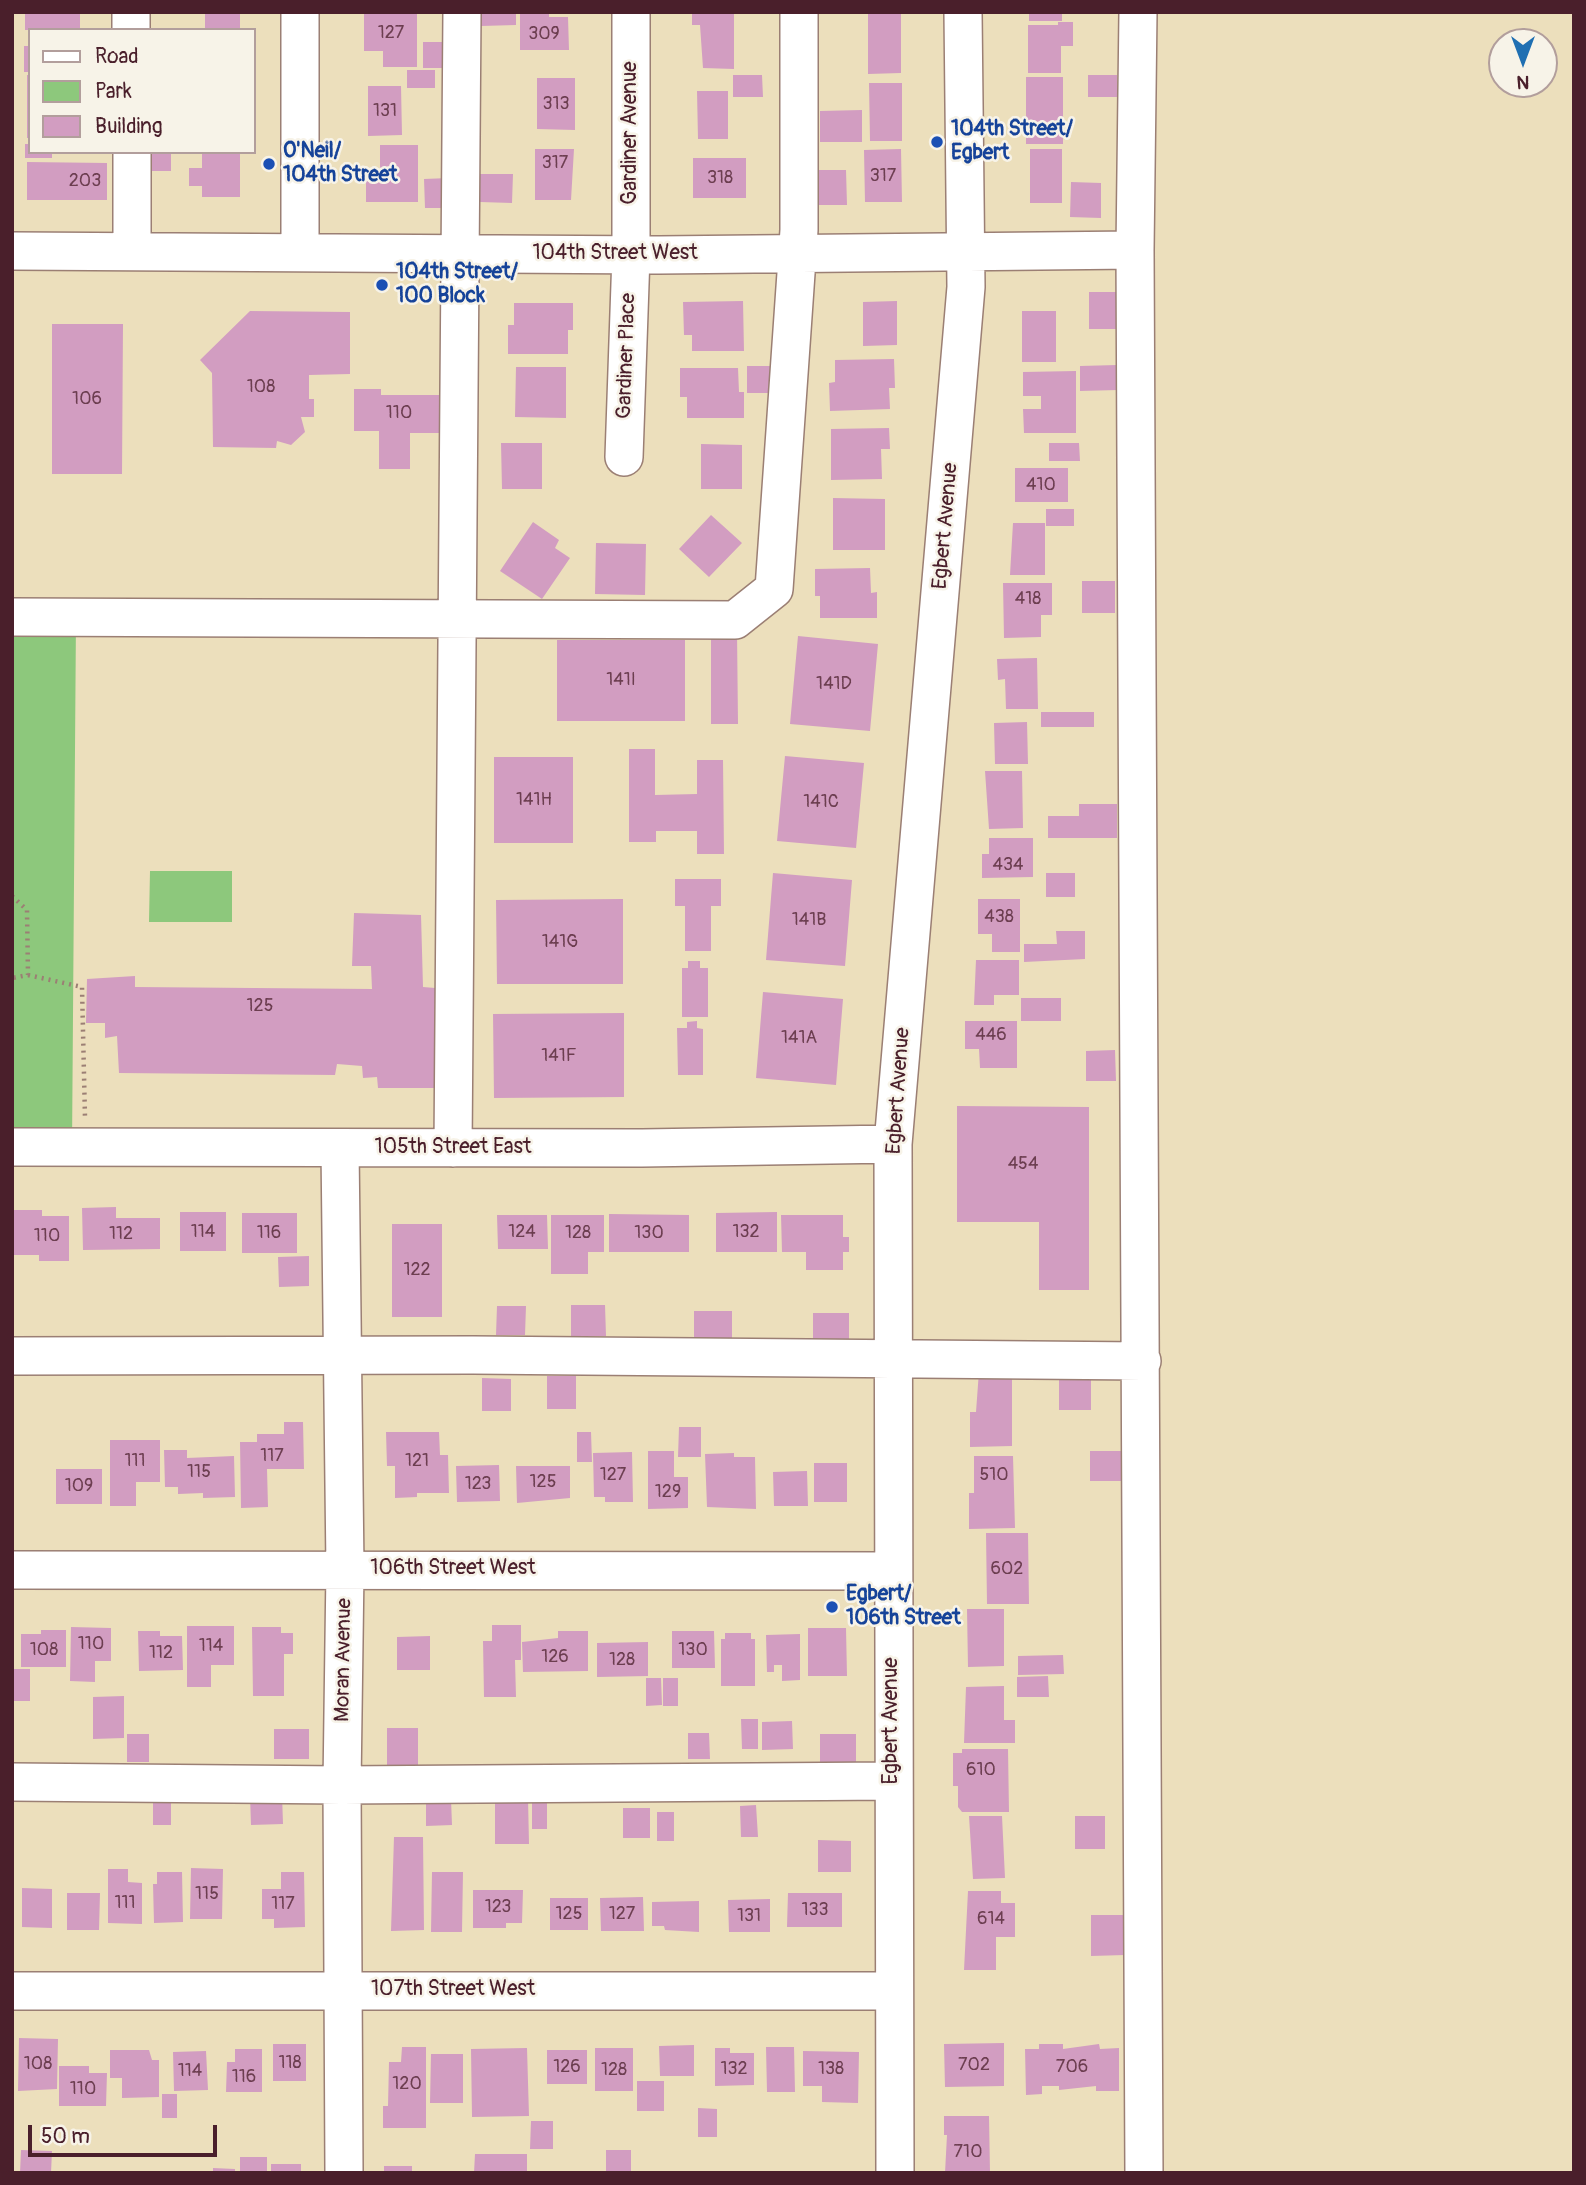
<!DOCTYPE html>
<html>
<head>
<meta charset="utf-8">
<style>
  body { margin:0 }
  #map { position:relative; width:1586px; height:2185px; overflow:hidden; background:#ecdfbc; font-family:Pangolin,sans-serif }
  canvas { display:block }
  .frame { position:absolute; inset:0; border:14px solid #4a1f2b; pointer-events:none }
  .legend { position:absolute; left:28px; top:28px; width:228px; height:126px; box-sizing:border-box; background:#f7f3e8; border:2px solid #b29e9c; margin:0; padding:9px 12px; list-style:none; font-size:21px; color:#4a1f2b }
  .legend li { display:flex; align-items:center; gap:14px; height:35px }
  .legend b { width:35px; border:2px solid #b29e9c }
  .north { position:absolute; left:1488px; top:28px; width:70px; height:70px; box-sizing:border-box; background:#f7f3e8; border:2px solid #b29e9c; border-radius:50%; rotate:180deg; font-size:19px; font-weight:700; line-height:28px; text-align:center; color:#4a1f2b }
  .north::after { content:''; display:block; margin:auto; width:24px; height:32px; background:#1f6fb2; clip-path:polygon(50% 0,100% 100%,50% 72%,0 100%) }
  .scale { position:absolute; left:28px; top:2125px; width:189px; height:32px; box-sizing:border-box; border:4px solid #4a1f2b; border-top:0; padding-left:9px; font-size:21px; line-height:24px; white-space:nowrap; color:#4a1f2b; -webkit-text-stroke:5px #f7f3e8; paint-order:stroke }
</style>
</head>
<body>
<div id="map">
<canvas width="1586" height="2185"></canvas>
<div class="frame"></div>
<ul class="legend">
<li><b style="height:9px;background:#fff"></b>Road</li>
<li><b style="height:19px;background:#8dc87c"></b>Park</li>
<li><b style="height:19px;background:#d29dc1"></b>Building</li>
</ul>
<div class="north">N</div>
<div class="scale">50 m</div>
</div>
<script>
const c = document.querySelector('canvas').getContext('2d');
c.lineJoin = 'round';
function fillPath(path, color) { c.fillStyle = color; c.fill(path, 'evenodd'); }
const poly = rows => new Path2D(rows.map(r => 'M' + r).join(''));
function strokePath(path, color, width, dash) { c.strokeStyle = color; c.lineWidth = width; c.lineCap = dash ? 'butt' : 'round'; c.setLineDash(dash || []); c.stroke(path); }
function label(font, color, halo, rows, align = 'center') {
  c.font = font + ' Pangolin,sans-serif'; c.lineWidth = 5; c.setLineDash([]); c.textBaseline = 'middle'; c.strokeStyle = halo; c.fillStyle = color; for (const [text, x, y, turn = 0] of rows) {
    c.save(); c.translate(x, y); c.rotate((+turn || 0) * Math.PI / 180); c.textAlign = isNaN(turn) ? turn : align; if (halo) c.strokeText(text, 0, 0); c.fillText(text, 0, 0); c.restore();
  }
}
fillPath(poly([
  [12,617,76,617,72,1147,12,1147],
  [150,871,232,871,232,922,149,922]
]), '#8dc87c');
fillPath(poly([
  [25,12,80,12,80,30,25,30],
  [205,12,240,12,240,30,205,30],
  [480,12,516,12,516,25,481,26],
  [520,12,549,12,549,17,568,17,569,50,520,50],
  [692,12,734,12,734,69,703,68,700,25,692,25],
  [868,12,901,12,901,73,868,74],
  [1029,12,1062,12,1062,21,1029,21],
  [364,14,417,14,417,67,383,67,383,51,364,51],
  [1058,22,1073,22,1073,46,1061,46,1061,73,1028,73,1028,25,1058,25],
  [423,42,453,42,453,68,423,68],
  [24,46,30,46,30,72,24,72],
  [407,70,435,70,435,88,407,88],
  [27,75,30,75,30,138,27,138],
  [733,75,762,75,763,97,733,97],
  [1088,75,1117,75,1117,97,1088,97],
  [1026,77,1063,77,1063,144,1026,144],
  [537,78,575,78,575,130,537,129],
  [869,83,902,83,902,141,870,141],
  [368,86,401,86,402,135,368,136],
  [697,91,728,91,728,139,698,139],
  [862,110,862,142,820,142,820,111],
  [25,144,30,144,30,152,52,152,52,158,25,158],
  [380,145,418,145,418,202,366,202,366,170,380,170],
  [535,149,574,149,571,200,535,200],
  [901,149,902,202,865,202,864,150],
  [1030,149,1062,149,1062,203,1030,203],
  [146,152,171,152,171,171,146,171],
  [202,152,240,152,240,197,202,197,202,186,189,186,189,168,202,168],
  [693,158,746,158,746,198,693,198],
  [27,162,107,163,107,200,27,200],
  [813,170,846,170,847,205,813,205],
  [480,174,513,174,512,203,480,202],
  [449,178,450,208,425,208,424,179],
  [1071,182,1101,183,1101,218,1070,217],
  [1089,292,1120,292,1120,329,1089,329],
  [743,301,744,351,692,351,692,335,684,335,683,302],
  [897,301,897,345,863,346,863,302],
  [514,303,573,303,573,330,568,330,568,354,508,354,508,325,514,325],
  [250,311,350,312,350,374,309,375,309,399,314,399,314,417,301,417,305,432,291,445,277,441,276,448,213,447,212,373,200,360],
  [1022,311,1056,311,1056,362,1022,362],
  [52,324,123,324,122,474,52,474],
  [894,359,895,388,889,388,890,409,830,411,829,383,835,382,835,360],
  [1117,365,1118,390,1080,391,1080,366],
  [747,366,775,366,775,393,747,393],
  [516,367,566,367,566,418,515,417],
  [680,368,738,368,739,392,744,392,744,418,687,418,687,397,680,397],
  [1076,371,1076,433,1024,433,1023,409,1041,409,1041,396,1023,396,1023,372],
  [354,389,381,389,381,395,445,395,445,433,410,433,410,469,379,469,379,431,354,431],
  [889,428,890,449,881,449,882,479,831,480,831,429],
  [501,443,542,443,542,489,502,489],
  [1049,443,1079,443,1080,461,1049,461],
  [701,444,742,445,742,489,701,489],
  [1015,468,1068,468,1068,502,1015,502],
  [833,498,885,499,885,550,833,550],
  [1046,509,1074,509,1074,526,1046,526],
  [711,515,742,543,709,577,679,549],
  [533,522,559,540,555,548,570,558,542,599,500,571],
  [1013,523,1045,523,1045,575,1010,575],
  [596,543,646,544,645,595,595,594],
  [870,568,871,593,877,592,877,618,820,618,820,596,815,596,815,569],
  [1082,581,1115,581,1115,613,1082,613],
  [1003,583,1052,583,1052,615,1041,615,1041,637,1004,638],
  [711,631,737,631,738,724,711,724],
  [798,636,878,644,870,731,790,724],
  [557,640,685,640,685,721,557,721],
  [1037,658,1038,709,1006,709,1005,679,998,680,997,659],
  [1041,712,1094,712,1094,727,1041,727],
  [1027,722,1028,764,995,764,994,723],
  [629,749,655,749,655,795,697,794,697,760,723,760,724,854,697,854,697,831,656,831,656,842,629,842],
  [785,756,864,763,856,848,777,841],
  [494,757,573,757,573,843,494,843],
  [985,771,1022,771,1023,828,989,829],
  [1079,804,1117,804,1117,838,1048,838,1048,816,1079,816],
  [989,838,1033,838,1033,877,982,878,982,854,989,854],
  [773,873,852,880,845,966,766,960],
  [1046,873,1075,873,1075,897,1046,897],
  [675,879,721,879,721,906,711,906,711,951,685,951,685,906,675,906],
  [623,899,623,984,497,984,496,900],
  [978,899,1020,899,1020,952,992,952,992,934,978,934],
  [354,913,421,915,423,987,435,988,434,1088,378,1088,377,1077,363,1078,362,1066,337,1064,335,1075,119,1073,117,1036,105,1038,105,1023,86,1023,87,979,135,976,135,987,372,989,371,966,352,966],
  [1056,931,1085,931,1085,959,1024,962,1024,944,1057,944],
  [976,960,1019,960,1019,995,994,995,994,1005,974,1005],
  [688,961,700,961,700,968,708,968,708,1017,682,1017,682,968,688,968],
  [763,992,843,999,836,1085,756,1078],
  [1021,998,1061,998,1061,1021,1021,1021],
  [624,1013,624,1097,494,1098,493,1014],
  [697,1021,697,1028,703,1029,703,1075,678,1075,677,1028,687,1028,687,1022],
  [965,1021,1017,1021,1017,1068,980,1068,979,1049,965,1049],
  [1115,1050,1116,1081,1086,1081,1086,1051],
  [957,1106,1089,1107,1089,1290,1039,1290,1039,1222,957,1222],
  [116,1207,116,1218,160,1218,160,1249,83,1250,82,1208],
  [13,1210,42,1210,42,1216,69,1216,69,1261,39,1261,39,1255,12,1255],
  [180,1212,226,1212,226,1251,180,1251],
  [777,1212,777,1252,716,1252,716,1213],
  [242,1213,297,1213,297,1253,242,1253],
  [609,1214,689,1215,689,1252,609,1252],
  [497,1215,547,1215,548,1249,498,1249],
  [551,1215,604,1215,604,1252,588,1252,588,1274,551,1274],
  [781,1215,843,1215,843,1237,849,1237,849,1252,843,1252,843,1270,806,1270,806,1252,782,1252],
  [392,1224,442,1224,442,1317,392,1317],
  [309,1256,309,1286,279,1287,278,1257],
  [571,1305,605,1305,606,1336,571,1336],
  [497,1306,526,1306,525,1335,496,1335],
  [694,1311,732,1311,732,1342,694,1342],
  [813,1313,849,1313,849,1342,813,1342],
  [979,1371,1012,1371,1012,1446,970,1447,970,1412,976,1412],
  [1059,1374,1091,1374,1091,1410,1059,1410],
  [547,1376,576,1376,576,1409,547,1409],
  [482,1378,511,1379,511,1411,482,1411],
  [284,1422,303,1422,304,1469,267,1469,268,1507,241,1508,240,1442,257,1442,257,1434,284,1434],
  [679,1427,701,1427,701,1457,678,1457],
  [386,1432,439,1432,440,1455,448,1455,449,1493,417,1493,417,1497,395,1498,395,1466,387,1466],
  [577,1432,591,1432,592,1462,577,1462],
  [110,1440,160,1440,160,1482,136,1482,136,1506,110,1506],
  [164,1450,187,1450,187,1458,234,1456,235,1497,203,1498,203,1493,178,1494,178,1487,165,1487],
  [648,1451,674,1451,674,1477,688,1477,688,1508,648,1509],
  [1090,1451,1125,1451,1125,1481,1090,1481],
  [632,1452,633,1502,605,1502,605,1497,594,1497,593,1453],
  [734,1453,734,1457,755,1457,756,1509,707,1507,705,1454],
  [974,1456,1013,1456,1015,1528,969,1529,969,1493,974,1493],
  [814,1463,847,1463,847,1502,814,1502],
  [499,1465,500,1501,457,1502,456,1466],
  [516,1466,570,1466,570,1498,517,1503],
  [56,1469,102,1469,102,1504,56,1504],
  [807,1471,808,1506,774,1506,773,1472],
  [986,1533,1028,1533,1029,1604,987,1604],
  [967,1609,1004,1609,1004,1666,968,1667],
  [492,1625,521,1625,521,1660,515,1660,516,1697,484,1697,483,1641,492,1641],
  [187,1626,234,1626,234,1665,211,1665,211,1687,187,1687],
  [71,1627,111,1628,111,1661,95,1661,95,1682,70,1681],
  [252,1627,281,1627,281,1633,293,1633,293,1654,284,1654,284,1696,253,1696],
  [808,1628,846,1628,847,1676,808,1676],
  [41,1630,66,1630,66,1667,21,1667,21,1634,41,1634],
  [138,1631,160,1631,160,1636,182,1636,183,1670,139,1671],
  [558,1631,588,1631,588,1671,523,1672,522,1642,558,1638],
  [672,1631,714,1631,715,1668,672,1668],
  [725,1633,751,1633,751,1639,755,1639,755,1686,721,1686,721,1639,725,1639],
  [800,1634,800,1680,782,1681,782,1665,774,1665,774,1672,767,1672,766,1635],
  [430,1636,430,1670,397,1670,397,1637],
  [648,1642,648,1676,597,1677,597,1643],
  [1063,1655,1064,1674,1018,1675,1018,1656],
  [12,1669,30,1669,30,1701,12,1701],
  [1048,1676,1049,1697,1017,1697,1017,1677],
  [646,1678,661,1678,662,1705,646,1706],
  [663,1678,678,1678,678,1706,663,1706],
  [1004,1686,1004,1720,1015,1720,1015,1743,964,1743,966,1687],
  [124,1696,124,1738,93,1739,93,1697],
  [741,1719,758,1719,758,1749,742,1749],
  [792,1721,793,1749,762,1750,762,1722],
  [387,1728,418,1728,418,1765,387,1765],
  [274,1729,309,1729,309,1759,274,1759],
  [688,1733,709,1733,710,1759,688,1759],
  [127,1734,149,1734,149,1762,127,1762],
  [820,1734,856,1734,856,1768,820,1768],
  [962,1749,1008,1749,1009,1812,962,1812,958,1807,958,1786,953,1786,953,1753,962,1753],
  [282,1794,283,1824,251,1825,250,1795],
  [153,1798,171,1798,171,1825,153,1825],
  [495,1798,528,1798,529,1844,495,1844],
  [426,1799,451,1799,452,1825,426,1826],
  [532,1799,547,1799,547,1829,532,1829],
  [756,1805,758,1837,741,1837,740,1806],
  [623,1808,650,1808,650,1838,623,1838],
  [657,1812,674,1812,674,1841,657,1841],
  [969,1816,1002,1816,1005,1878,973,1879],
  [1075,1816,1105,1816,1105,1849,1075,1849],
  [394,1837,423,1837,424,1930,391,1931],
  [818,1840,851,1841,851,1872,818,1872],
  [191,1868,223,1869,222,1919,190,1919],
  [108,1869,128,1869,128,1882,142,1883,142,1924,108,1923],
  [157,1872,182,1872,183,1922,154,1923,153,1884,157,1884],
  [281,1872,304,1872,305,1927,274,1928,274,1919,262,1919,262,1889,281,1889],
  [432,1872,463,1872,462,1932,431,1932],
  [22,1888,52,1889,52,1928,22,1927],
  [473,1890,523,1890,522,1923,506,1923,506,1928,473,1928],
  [968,1891,1001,1891,1001,1903,1015,1903,1015,1937,996,1937,996,1970,964,1970],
  [67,1893,100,1893,99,1930,67,1930],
  [788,1893,842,1893,842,1927,787,1927],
  [643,1897,644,1931,601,1931,600,1898],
  [550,1898,588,1898,588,1930,550,1930],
  [770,1899,770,1932,729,1932,728,1900],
  [699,1901,699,1932,665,1930,664,1926,652,1926,652,1902],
  [1091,1915,1124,1915,1125,1955,1091,1956],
  [19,2038,58,2039,57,2089,18,2091],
  [1004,2043,1004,2086,945,2087,944,2044],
  [273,2044,306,2044,306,2081,273,2081],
  [1039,2044,1063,2044,1063,2049,1099,2044,1100,2049,1119,2048,1119,2091,1096,2091,1096,2086,1059,2090,1059,2086,1042,2086,1042,2094,1026,2095,1025,2049,1039,2049],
  [694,2045,694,2076,660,2076,659,2046],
  [402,2047,426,2047,426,2128,383,2128,383,2106,388,2106,389,2062,401,2062],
  [766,2047,794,2047,795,2092,767,2092],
  [527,2048,529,2116,472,2117,471,2049],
  [595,2048,633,2048,633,2091,595,2091],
  [715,2048,730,2048,730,2053,754,2053,754,2085,715,2086],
  [235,2049,262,2049,262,2092,226,2092,227,2062,235,2062],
  [110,2050,149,2050,152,2060,159,2060,159,2097,122,2098,122,2078,110,2078],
  [547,2050,587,2050,587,2084,547,2084],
  [206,2051,208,2090,174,2091,173,2052],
  [803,2051,859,2052,858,2103,822,2102,822,2086,803,2086],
  [431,2054,463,2054,463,2103,430,2103],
  [59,2066,89,2066,89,2073,107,2073,106,2106,59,2106],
  [637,2081,664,2081,664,2111,637,2111],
  [162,2094,177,2094,177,2118,162,2118],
  [698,2108,717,2109,717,2137,698,2137],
  [944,2116,989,2116,990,2173,945,2173,947,2135,944,2135],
  [531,2121,553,2121,553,2149,530,2149],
  [21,2150,52,2151,51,2173,20,2173],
  [606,2150,631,2150,631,2173,606,2173],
  [475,2154,527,2154,527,2173,474,2173],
  [240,2157,267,2157,267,2173,240,2173],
  [271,2164,301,2164,301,2173,271,2173],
  [384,2166,412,2166,412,2173,384,2173],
  [213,2168,235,2169,235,2173,213,2173]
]), '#d29dc1');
const minor = poly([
  [131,12,131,30],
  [1138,12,1135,250,1144,2173],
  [132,152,132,250],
  [12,251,659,255,1135,250],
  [300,251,300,12],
  [624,457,631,255,631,12],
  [12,617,735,620,774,589,799,230,799,12],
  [12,1147,642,1148,893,1144],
  [340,1148,345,1569,342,1785,344,2173],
  [453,1148,462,12],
  [12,1356,473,1355,1142,1361],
  [12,1570,893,1571],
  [12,1782,342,1785,892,1781],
  [12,1991,893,1991],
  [895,2173,893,1144,966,287,963,12]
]);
strokePath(minor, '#9b7f74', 40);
strokePath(poly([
  [12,896,27,910,28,975,12,978],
  [28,975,82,987,85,1118]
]), '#9b7f74', 4.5, [2, 5]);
strokePath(minor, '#fff', 37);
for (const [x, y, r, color] of [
  [937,142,7,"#1a4fb4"],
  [269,164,7,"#1a4fb4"],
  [382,285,7,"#1a4fb4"],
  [832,1607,7,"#1a4fb4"]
]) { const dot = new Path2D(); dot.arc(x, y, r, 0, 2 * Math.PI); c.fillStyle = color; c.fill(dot); strokePath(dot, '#f7f3e8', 2.5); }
label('18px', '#6c3e50', null, [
  ["127",391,33],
  ["309",544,34],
  ["313",556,104],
  ["131",385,111],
  ["317",555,163],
  ["317",883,176],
  ["318",720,178],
  ["203",85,181],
  ["108",261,387],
  ["106",87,399],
  ["110",399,413],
  ["410",1041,485],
  ["418",1028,599],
  ["141I",621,680],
  ["141D",834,684],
  ["141H",534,800],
  ["141C",821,802],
  ["434",1008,865],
  ["438",999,917],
  ["141B",809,920],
  ["141G",560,942],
  ["125",260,1006],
  ["446",991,1035],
  ["141A",799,1038],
  ["141F",559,1056],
  ["454",1023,1164],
  ["114",203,1232],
  ["124",522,1232],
  ["132",746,1232],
  ["116",269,1233],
  ["128",578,1233],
  ["130",649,1233],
  ["112",121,1234],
  ["110",47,1236],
  ["122",417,1270],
  ["117",272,1456],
  ["111",135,1461],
  ["121",417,1461],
  ["115",199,1472],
  ["127",613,1475],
  ["510",994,1475],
  ["125",543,1482],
  ["123",478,1484],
  ["109",79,1486],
  ["129",668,1492],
  ["602",1007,1569],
  ["110",91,1644],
  ["114",211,1646],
  ["108",44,1650],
  ["130",693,1650],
  ["112",161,1653],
  ["126",555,1657],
  ["128",622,1660],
  ["610",981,1770],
  ["115",207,1894],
  ["111",125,1903],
  ["117",283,1904],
  ["123",498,1907],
  ["133",815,1910],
  ["125",569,1914],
  ["127",622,1914],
  ["131",749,1916],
  ["614",991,1919],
  ["118",290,2063],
  ["108",38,2064],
  ["702",974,2065],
  ["126",567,2067],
  ["706",1072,2067],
  ["132",734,2069],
  ["138",831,2069],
  ["128",614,2070],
  ["114",190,2071],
  ["116",244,2077],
  ["120",407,2084],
  ["110",83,2089],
  ["710",968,2152]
]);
label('bold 21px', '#164399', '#f7f3e8', [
  ["104th Street/",951,130],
  ["Egbert",951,154],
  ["O'Neil/",283,152],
  ["104th Street",283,176],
  ["104th Street/",396,273],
  ["100 Block",396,297],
  ["Egbert/",846,1595],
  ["106th Street",846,1619]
], 'left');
label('21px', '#4a1f2b', '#f7f3e8', [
  ["Gardiner Avenue",631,133,-90],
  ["104th Street West",615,254],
  ["Gardiner Place",627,356,-88],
  ["Egbert Avenue",946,526,-85],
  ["Egbert Avenue",899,1091,-86],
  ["105th Street East",453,1148],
  ["106th Street West",453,1569],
  ["Moran Avenue",344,1660,-89],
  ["Egbert Avenue",892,1721,-90],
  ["107th Street West",453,1990]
]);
</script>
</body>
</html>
